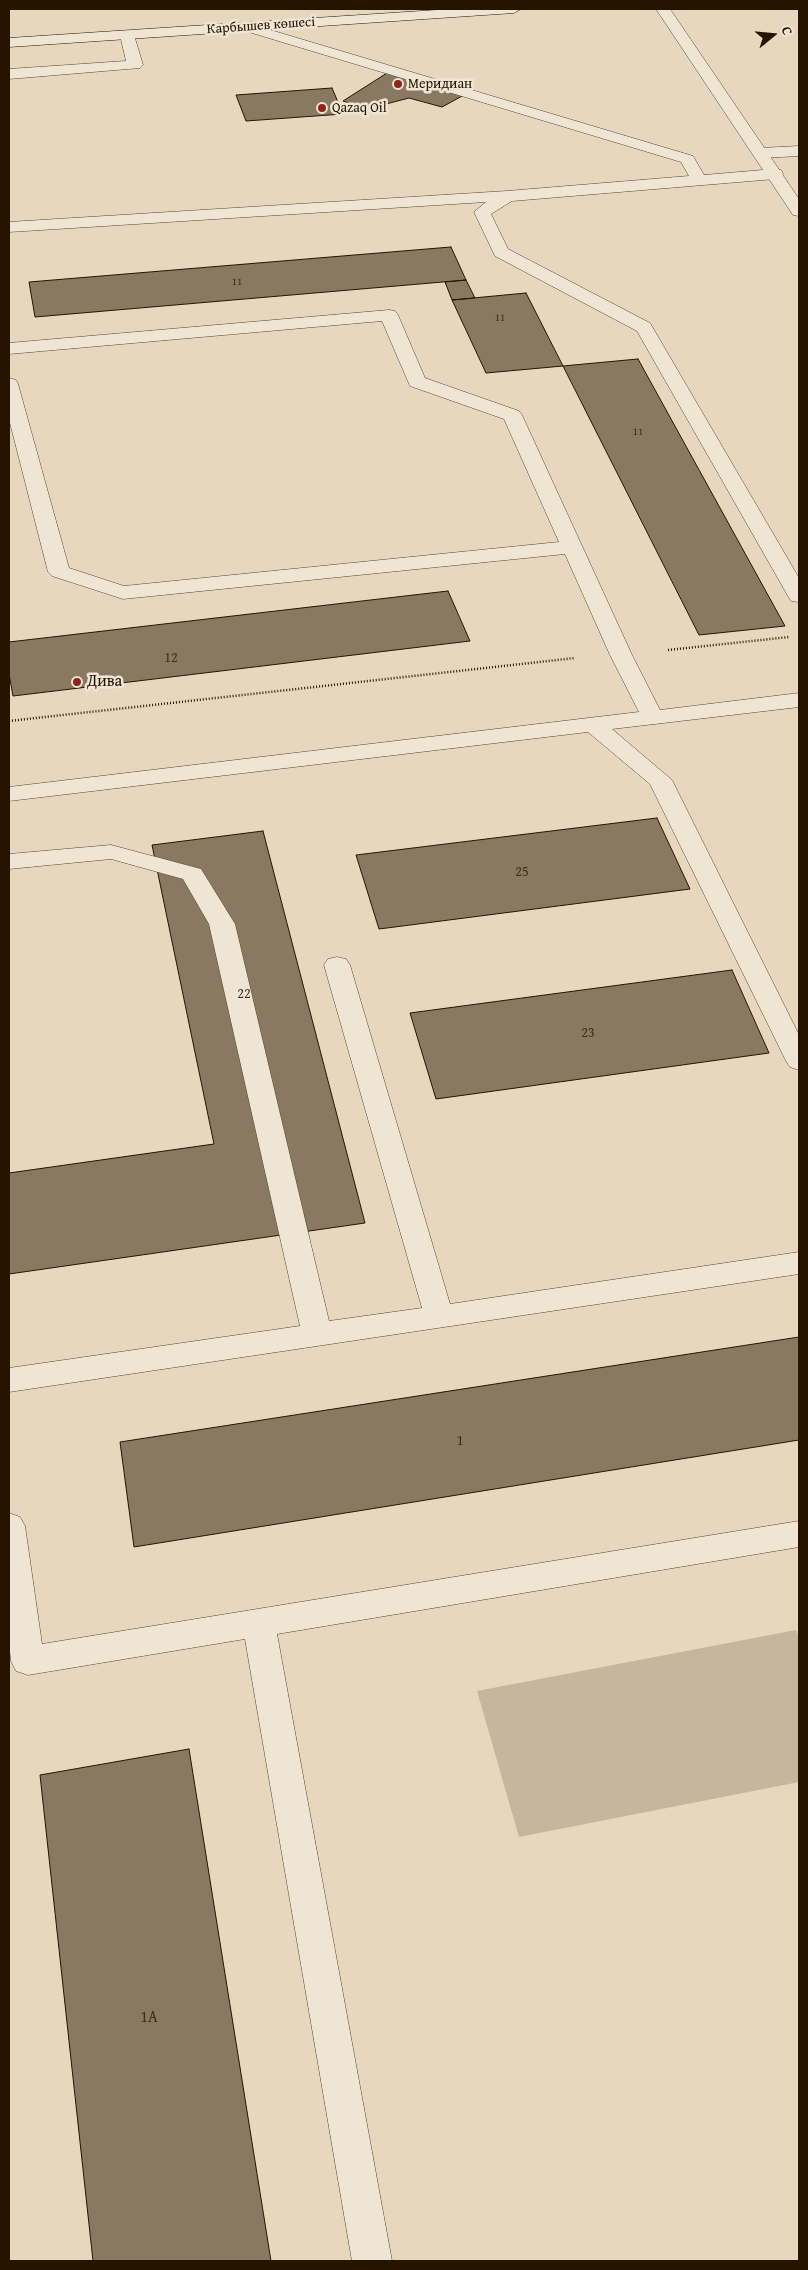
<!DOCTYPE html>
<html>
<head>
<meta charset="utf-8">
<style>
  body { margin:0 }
  #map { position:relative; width:808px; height:2270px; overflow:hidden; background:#e7d7bd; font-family:"Gentium Book Plus",serif }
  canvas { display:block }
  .frame { position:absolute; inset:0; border:10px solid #261400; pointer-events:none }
  .north { position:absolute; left:748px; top:10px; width:50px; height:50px; -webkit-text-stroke:4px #efe5d4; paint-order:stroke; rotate:73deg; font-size:14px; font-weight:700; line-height:20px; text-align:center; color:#261400 }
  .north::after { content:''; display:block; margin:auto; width:18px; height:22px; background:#261400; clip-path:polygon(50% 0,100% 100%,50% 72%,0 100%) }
</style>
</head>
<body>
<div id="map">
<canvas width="808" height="2270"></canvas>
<div class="frame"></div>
<div class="north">С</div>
</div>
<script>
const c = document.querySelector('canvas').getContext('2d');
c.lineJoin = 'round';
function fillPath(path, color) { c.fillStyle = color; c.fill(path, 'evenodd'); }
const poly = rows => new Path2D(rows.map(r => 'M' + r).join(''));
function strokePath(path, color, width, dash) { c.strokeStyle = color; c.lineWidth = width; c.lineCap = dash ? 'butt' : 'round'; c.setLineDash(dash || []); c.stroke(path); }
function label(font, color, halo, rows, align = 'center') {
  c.font = font + ' "Gentium Book Plus",serif'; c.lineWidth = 5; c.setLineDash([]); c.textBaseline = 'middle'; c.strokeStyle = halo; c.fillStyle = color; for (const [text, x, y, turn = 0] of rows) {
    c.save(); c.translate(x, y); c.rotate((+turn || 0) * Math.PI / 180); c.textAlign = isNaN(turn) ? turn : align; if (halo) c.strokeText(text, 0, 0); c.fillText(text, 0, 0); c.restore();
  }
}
fillPath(poly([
  [796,1630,799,1638,799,1782,519,1837,477,1691]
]), '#c6b69d');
const building = poly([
  [387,73,464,95,442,107,409,98,367,109,343,101,387,73],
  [332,88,343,114,246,121,236,95,332,88],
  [451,247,466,280,35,317,29,282,451,247],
  [466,280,475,298,452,300,445,282,466,280],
  [526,293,563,366,486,373,452,300,526,293],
  [638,359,785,626,699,635,563,366,638,359],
  [448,591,470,641,13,696,9,674,9,642,448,591],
  [657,818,690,889,379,929,356,855,657,818],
  [263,831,365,1223,9,1274,9,1173,214,1144,152,845,263,831],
  [732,970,769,1053,436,1099,410,1013,732,970],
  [799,1337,799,1440,134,1547,120,1442,799,1337],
  [189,1749,271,2261,93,2261,40,1775,189,1749]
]);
fillPath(building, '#8a7962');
strokePath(building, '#261400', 1);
const service = poly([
  [247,23,693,156,704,175,775,169,781,170,783,174,781,178,775,179,512,201,491,214,508,249,650,323,799,578,799,602,791,601,788,596,637,331,495,256,474,212,486,202,9,232,9,222,507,191,689,176,681,162,242,30,240,27,247,23],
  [127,31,132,32,134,35,143,65,140,68,9,79,9,69,126,61,120,35,122,32,127,31],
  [799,146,799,156,761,158,755,156,753,153,755,150,761,148,799,146],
  [389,310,395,311,398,315,425,378,519,411,522,415,632,655,660,710,799,693,799,707,612,729,672,780,799,1035,799,1070,790,1067,786,1061,650,784,588,732,9,801,9,787,639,712,610,655,565,554,123,599,52,576,48,572,9,419,9,378,16,380,18,384,69,568,124,586,559,542,504,419,410,386,382,321,9,354,9,343,389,310],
  [111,845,201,869,235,924,329,1321,422,1308,324,965,328,959,337,957,346,959,350,965,450,1304,799,1252,799,1274,9,1392,9,1368,300,1326,209,924,183,879,111,859,9,869,9,854,111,845],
  [9,1513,20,1517,25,1526,42,1644,799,1521,799,1547,277,1634,392,2261,352,2261,245,1639,28,1675,16,1671,11,1661,9,1642,9,1513]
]);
const tertiary = poly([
  [656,9,670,9,799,199,799,216,793,215,656,9]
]);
const secondary = poly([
  [452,9,521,9,514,13,9,47,9,38,452,9]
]);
strokePath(service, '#56452f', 1);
strokePath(tertiary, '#56452f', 1);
strokePath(secondary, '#261400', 1);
strokePath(poly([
  [668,650,789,637],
  [9,721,575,658]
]), '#261400', 2.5, [1, 2]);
fillPath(service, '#efe5d4');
fillPath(tertiary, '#efe5d4');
fillPath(secondary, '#efe5d4');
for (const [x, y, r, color] of [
  [398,84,5,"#8f2418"],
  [322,108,5,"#8f2418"],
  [77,682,5,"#8f2418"]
]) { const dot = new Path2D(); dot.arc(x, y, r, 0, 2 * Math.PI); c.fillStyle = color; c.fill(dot); strokePath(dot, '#efe5d4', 2); }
label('11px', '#3f2d18', null, [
  ["11",237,282],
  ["11",500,318],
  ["11",638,432]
]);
label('14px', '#261400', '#efe5d4', [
  ["Карбышев көшесі",261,26,-4]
]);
label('14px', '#261400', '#efe5d4', [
  ["Меридиан",408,84],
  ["Qazaq Oil",332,108]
], 'left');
label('14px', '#3f2d18', null, [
  ["12",171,658],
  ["25",522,872],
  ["22",244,994],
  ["23",588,1033],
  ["1",460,1441]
]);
label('16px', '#261400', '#efe5d4', [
  ["Дива",87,682]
], 'left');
label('16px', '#3f2d18', null, [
  ["1А",149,2018]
]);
</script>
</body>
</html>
